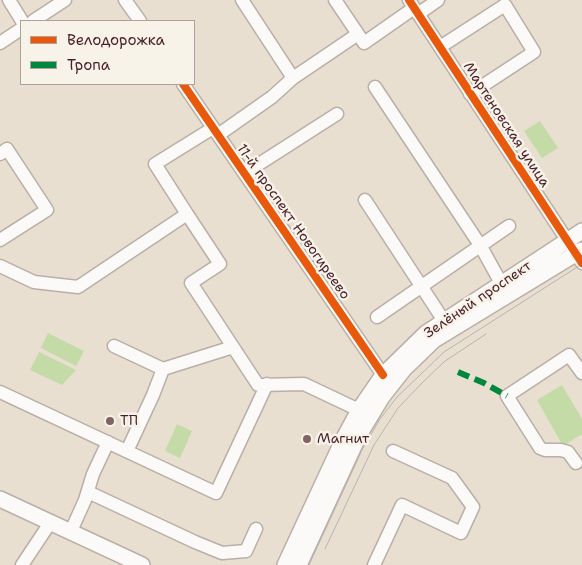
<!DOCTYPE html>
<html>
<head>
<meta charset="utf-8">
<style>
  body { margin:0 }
  #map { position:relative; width:582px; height:565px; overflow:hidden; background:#e8dfd1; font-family:"Shantell Sans",sans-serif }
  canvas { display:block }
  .legend { position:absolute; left:20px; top:20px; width:175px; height:65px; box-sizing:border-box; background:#f7f3e8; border:1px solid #b29e9c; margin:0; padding:6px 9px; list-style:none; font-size:15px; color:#4a1f2b }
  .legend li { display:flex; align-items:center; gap:10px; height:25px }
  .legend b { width:25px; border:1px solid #b29e9c }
</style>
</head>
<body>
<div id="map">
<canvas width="582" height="565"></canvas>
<ul class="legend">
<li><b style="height:6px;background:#e8590c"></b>Велодорожка</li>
<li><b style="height:6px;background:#00873e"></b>Тропа</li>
</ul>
</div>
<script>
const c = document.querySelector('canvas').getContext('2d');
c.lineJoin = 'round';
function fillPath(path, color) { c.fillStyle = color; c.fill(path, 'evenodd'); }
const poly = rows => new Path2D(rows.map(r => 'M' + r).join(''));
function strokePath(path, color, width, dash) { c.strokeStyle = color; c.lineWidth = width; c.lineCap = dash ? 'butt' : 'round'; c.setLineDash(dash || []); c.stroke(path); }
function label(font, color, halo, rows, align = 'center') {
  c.font = font + ' "Shantell Sans",sans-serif'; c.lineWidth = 5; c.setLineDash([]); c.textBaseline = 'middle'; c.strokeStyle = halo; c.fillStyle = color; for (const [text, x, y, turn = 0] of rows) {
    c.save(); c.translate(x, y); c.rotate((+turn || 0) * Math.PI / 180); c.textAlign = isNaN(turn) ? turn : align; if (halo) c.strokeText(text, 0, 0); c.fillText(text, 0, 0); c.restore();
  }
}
fillPath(poly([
  [540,121,558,148,542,158,524,131],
  [48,333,84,351,76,366,41,348],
  [39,352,76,370,62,385,30,370],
  [562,385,582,419,582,434,563,446,537,400],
  [177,424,192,431,180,458,165,451]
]), '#c4dba7');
const minor = poly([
  [9,0,22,21],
  [125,0,140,21],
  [335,0,364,43,414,8],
  [409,0,582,263],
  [418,14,438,0],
  [33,21,65,0],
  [0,43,21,29],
  [440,47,505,5,534,52,470,94],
  [293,78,358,34],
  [183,84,383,375],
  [375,87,480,245,501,283],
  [218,135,272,97,293,78,242,0],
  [0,154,7,149,47,210,0,240],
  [245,173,337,114],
  [365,200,444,321],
  [187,214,220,264,191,283,258,385,304,384,359,410],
  [0,266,34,282,78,287,187,214,155,164,213,128],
  [377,317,509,226],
  [114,346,163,369,233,347],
  [0,392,216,493,267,384],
  [127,451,153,395,163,369],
  [576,463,568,452,561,450,545,450,540,448,507,396,569,355,582,373],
  [88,492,195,542,222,553,246,551,256,529],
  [71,531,85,500,93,474,108,442],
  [22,565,50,523],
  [374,565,402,505,461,533,473,507,452,478,393,451]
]);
const major = poly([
  [0,499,142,565],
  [285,565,344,438,359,410,383,375,426,333,582,231],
  [299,565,359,435,382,397,404,369,434,340,582,250]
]);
strokePath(minor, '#b9afa7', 15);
strokePath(major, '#b9afa7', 18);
strokePath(minor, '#fcfaf8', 12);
strokePath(major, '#fcfaf8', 15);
strokePath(poly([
  [325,549,374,445,398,408,423,382,445,361,486,334],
  [309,565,363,448,380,419,397,397,444,352,582,264]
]), '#b9b3b2', 1);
strokePath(poly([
  [458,372,484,383,507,396]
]), '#00873e', 6, [12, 6]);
strokePath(poly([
  [409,0,582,263],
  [183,84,383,375]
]), '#e8590c', 8);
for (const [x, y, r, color] of [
  [110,421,5,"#816265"],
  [307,439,5,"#816265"]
]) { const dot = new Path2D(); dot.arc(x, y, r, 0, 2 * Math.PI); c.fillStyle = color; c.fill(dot); strokePath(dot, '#f7f3e8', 2); }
label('14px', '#4a1f2b', '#f7f3e8', [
  ["Мартеновская улица",506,125,57],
  ["11-й проспект Новогиреево",293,222,55],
  ["Зелёный проспект",478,300,-34]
]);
label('14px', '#4a1f2b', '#f7f3e8', [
  ["ТП",120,421],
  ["Магнит",317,439]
], 'left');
</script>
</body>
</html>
